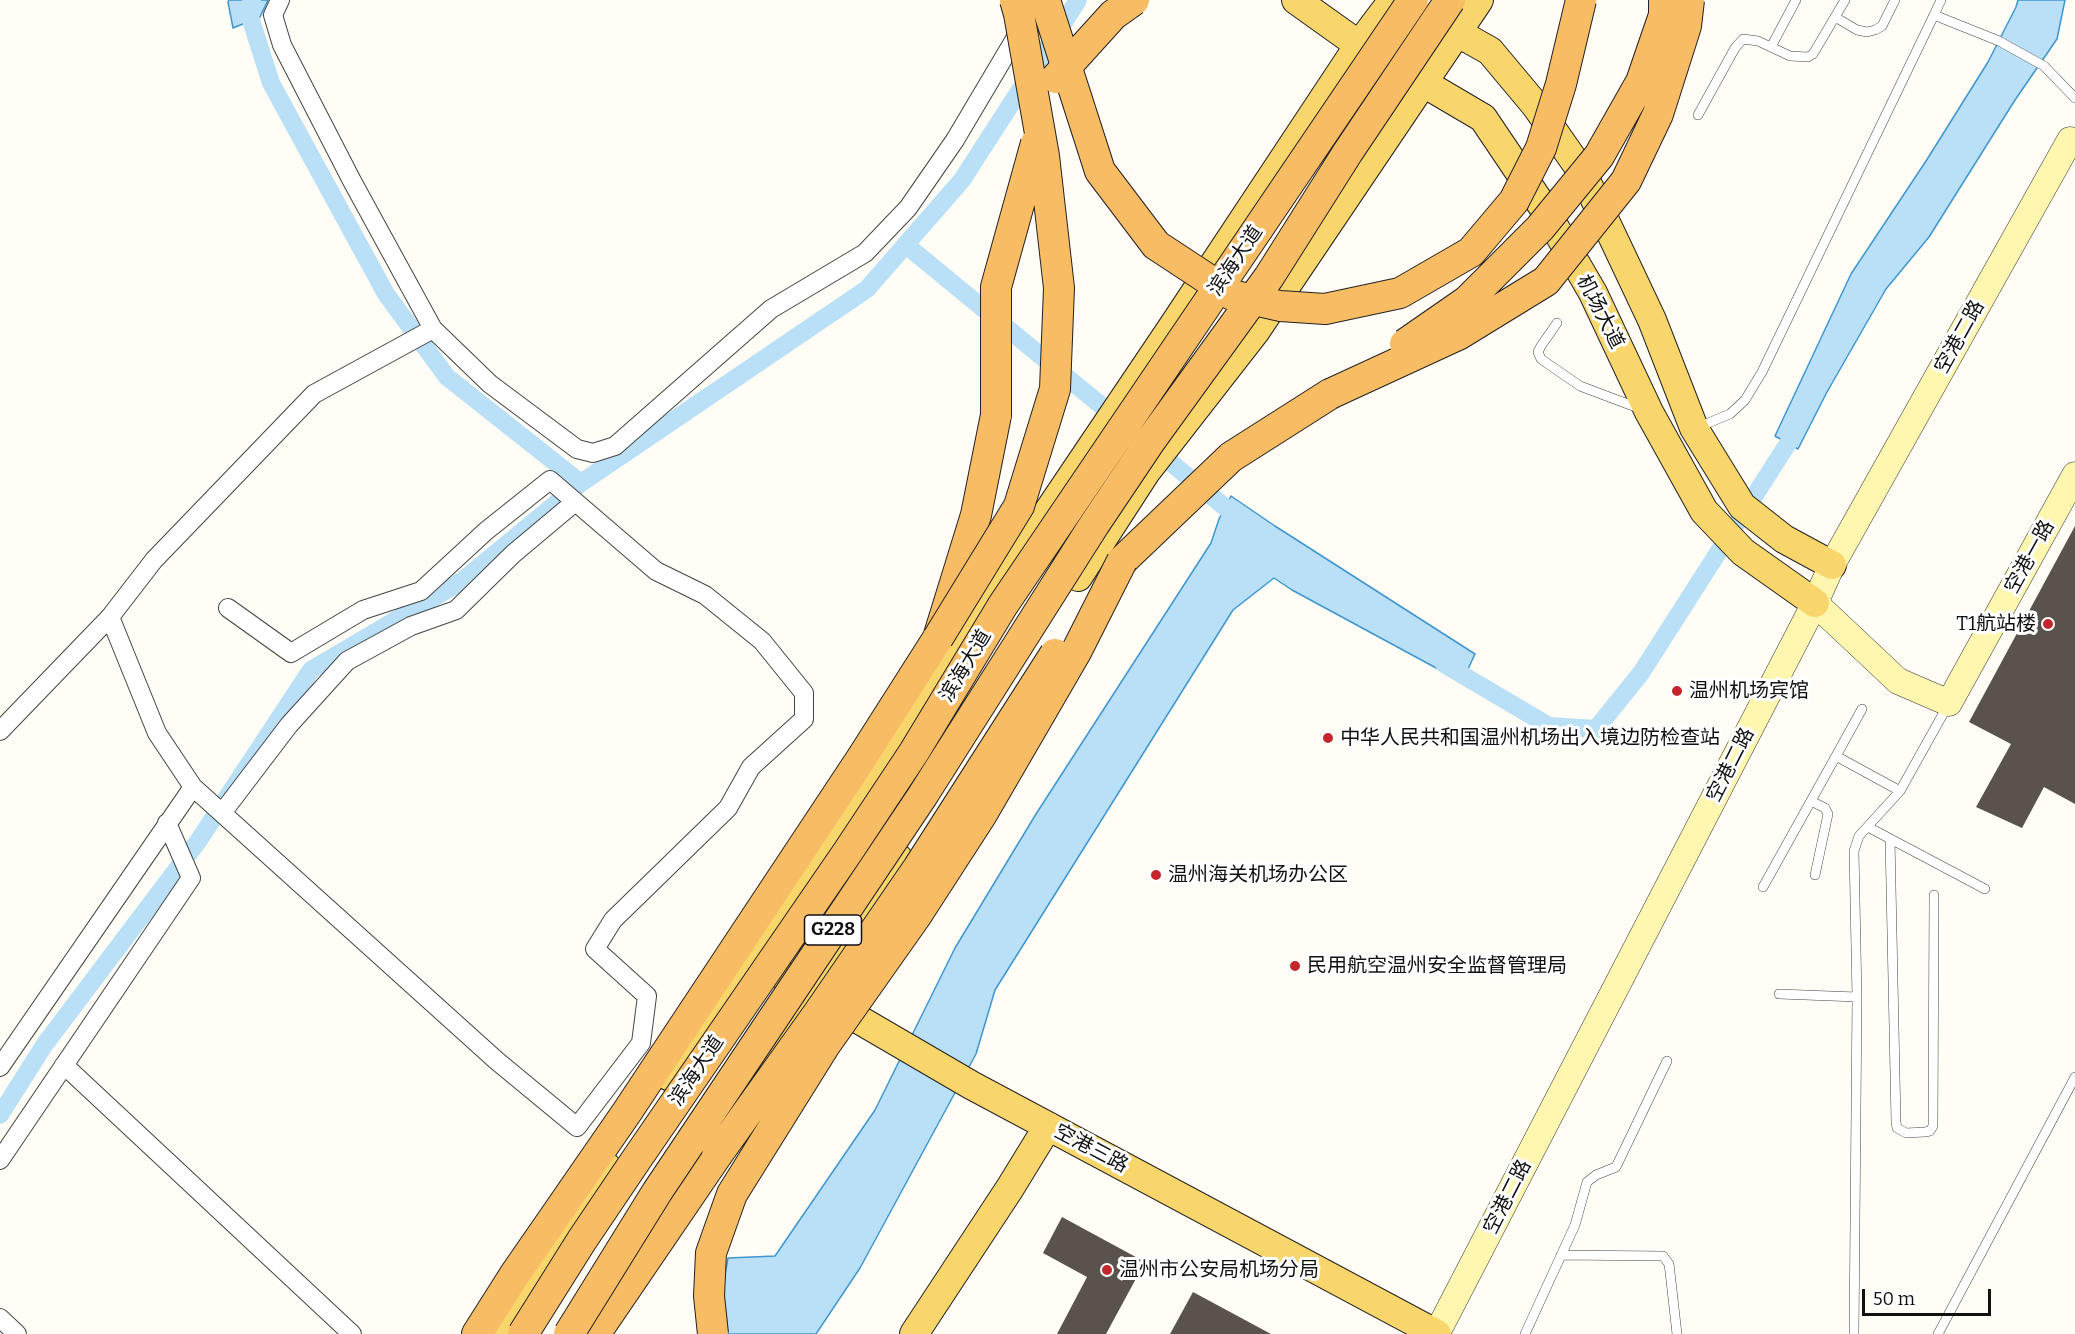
<!DOCTYPE html>
<html>
<head>
<meta charset="utf-8">
<style>
  body { margin:0 }
  #map { position:relative; width:2075px; height:1334px; overflow:hidden; background:#fffdf5; font-family:Bitter,serif }
  canvas { display:block }
  .scale { position:absolute; left:1862px; top:1289px; width:129px; height:27px; box-sizing:border-box; border:3px solid #111; border-top:0; padding-left:8px; font-size:18px; line-height:21px; white-space:nowrap; color:#111; -webkit-text-stroke:4px #fff; paint-order:stroke }
</style>
</head>
<body>
<div id="map">
<canvas width="2075" height="1334"></canvas>
<div class="scale">50 m</div>
</div>
<script>
const c = document.querySelector('canvas').getContext('2d');
c.lineJoin = 'round';
function fillPath(path, color) { c.fillStyle = color; c.fill(path, 'evenodd'); }
const poly = rows => new Path2D(rows.map(r => 'M' + r).join(''));
function strokePath(path, color, width, dash) { c.strokeStyle = color; c.lineWidth = width; c.lineCap = dash ? 'butt' : 'round'; c.setLineDash(dash || []); c.stroke(path); }
function label(font, color, halo, rows, align = 'center') {
  c.font = font + ' Bitter,"Noto Sans SC",serif'; c.lineWidth = 6; c.setLineDash([]); c.textBaseline = 'middle'; c.strokeStyle = halo; c.fillStyle = color; for (const [text, x, y, turn = 0] of rows) {
    c.save(); c.translate(x, y); c.rotate((+turn || 0) * Math.PI / 180); c.textAlign = isNaN(turn) ? turn : align; if (halo) c.strokeText(text, 0, 0); c.fillText(text, 0, 0); c.restore();
  }
}
const water = poly([
  [229,0,268,0,260,17,233,28,228,2,229,0],
  [2018,0,2065,0,2057,39,2015,100,1929,237,1886,289,1827,392,1798,449,1775,436,1851,274,1926,161,1988,62,2016,7,2018,0],
  [1231,496,1275,526,1475,654,1462,682,1292,590,1274,578,1233,610,995,990,976,1054,860,1268,816,1334,728,1334,722,1291,728,1258,775,1256,875,1110,955,948,1036,814,1211,543,1219,519,1231,496]
]);
fillPath(water, '#b9e0f7');
strokePath(water, '#3f96cf', 1.5);
strokePath(poly([
  [252,0,248,11,271,83,386,294,447,377,581,483],
  [906,245,1120,421],
  [1153,448,1243,522],
  [1444,664,1549,726,1596,729,1641,673,1794,434],
  [0,1115,45,1044,199,840,311,670,462,581,581,483,867,289,962,180,1078,0]
]), '#b9e0f7', 18);
fillPath(poly([
  [2075,526,2075,804,2044,787,2022,828,1976,807,2011,744,1969,722],
  [1062,1217,1145,1262,1106,1334,1057,1334,1087,1277,1043,1253],
  [1193,1292,1271,1334,1170,1334]
]), '#5a524d');
const service = poly([
  [1845,0,1835,17,1857,30,1867,32,1875,30,1882,26,1895,0],
  [1941,0,1934,15,1999,41,2044,66,2075,98],
  [1771,47,1796,0],
  [1698,115,1735,48,1743,39,1758,41,1790,56,1808,57,1813,54,1835,17],
  [1557,323,1541,346,1538,352,1541,359,1580,386,1641,409],
  [1696,428,1730,414,1745,400,1762,372,1934,15],
  [1862,709,1836,756,1900,791],
  [1811,801,1825,808,1828,814,1815,875],
  [1868,827,1985,889],
  [1890,839,1896,1122,1897,1128,1906,1133,1925,1132,1930,1131,1933,1126,1934,895],
  [1763,887,1836,756],
  [1779,994,1857,997],
  [1561,1255,1663,1256,1669,1264,1670,1272,1677,1334],
  [1525,1334,1575,1225,1587,1182,1596,1175,1616,1167,1667,1061],
  [1854,1334,1857,997,1854,851,1859,836,1900,791,1948,705],
  [1938,1334,2075,1077]
]);
const minor = poly([
  [280,0,273,15,282,45,352,181,433,329,490,384,577,449,593,453,615,446,771,309,865,253,908,208,955,140,1022,27],
  [228,608,291,653,363,610,421,591,486,531,550,480,656,571,705,595,762,641,804,693,804,719,751,767,728,808,613,920,595,949,647,996,641,1043,577,1127,497,1061,193,787,157,733,110,617,154,560,314,394,433,329],
  [0,731,110,617],
  [222,813,289,725,347,661,411,626,456,610,513,554,575,502],
  [64,1065,352,1334],
  [0,1067,193,787],
  [0,1160,191,878,167,823],
  [0,1318,17,1334]
]);
const secondary = poly([
  [1815,603,1898,681,1949,703,2075,475],
  [1437,1333,1815,603,1832,565,2070,140,2075,143]
]);
const primary = poly([
  [1296,0,1359,45,1483,118,1543,207,1593,293,1649,412,1704,511,1743,552,1815,603],
  [1442,24,1490,51,1536,106,1582,172,1652,320,1694,428,1742,506,1784,539,1832,565],
  [1078,577,1146,472,1255,332,1479,0],
  [750,956,971,1085,1437,1334],
  [668,1076,1173,326,1359,45,1393,0],
  [755,1079,898,858],
  [494,1334,607,1167],
  [914,1334,1010,1188,1048,1126]
]);
const trunk = poly([
  [1122,561,1231,457,1330,394],
  [477,1334,515,1274,627,1112,861,759,938,638,976,515,996,415],
  [595,1334,717,1155]
]);
strokePath(service, '#444', 10);
strokePath(minor, '#444', 20);
strokePath(secondary, '#333', 27);
strokePath(primary, '#222', 30);
strokePath(trunk, '#222', 32);
strokePath(service, '#fff', 9);
strokePath(minor, '#fff', 18);
strokePath(secondary, '#fff6b0', 26);
strokePath(primary, '#f9d66b', 28);
strokePath(trunk, '#f7bc64', 30);
const trunkBridge = poly([
  [1045,0,1100,171,1156,245,1232,295,1280,306,1325,309,1400,293,1471,252,1514,201,1541,148,1561,84,1581,0],
  [1056,78,1113,15,1134,0],
  [1405,344,1467,301,1540,228,1599,156,1641,82,1664,15,1664,0],
  [1330,394,1458,335,1546,281,1626,181,1658,114,1686,26,1689,0],
  [996,415,996,287,1036,143],
  [938,638,1019,506,1055,389,1059,288,1044,156,1019,14,1015,0],
  [717,1155,819,1012,918,868,1055,654],
  [523,1334,582,1240,636,1160,847,853,914,752,1003,605,1413,0],
  [569,1334,657,1192,923,795,1094,525,1151,440,1269,277,1348,152,1450,0],
  [713,1334,709,1296,711,1253,732,1194,825,1045,916,916,982,814,1076,652,1122,561]
]);
strokePath(trunkBridge, '#222', 32, []);
strokePath(trunkBridge, '#f7bc64', 30);
for (const [x, y, r, color] of [
  [2048,624,6,"#c4262e"],
  [1677,691,6,"#c4262e"],
  [1328,738,6,"#c4262e"],
  [1156,875,6,"#c4262e"],
  [1295,966,6,"#c4262e"],
  [1107,1270,6,"#c4262e"]
]) { const dot = new Path2D(); dot.arc(x, y, r, 0, 2 * Math.PI); c.fillStyle = color; c.fill(dot); strokePath(dot, '#fff', 2); }
for (const [x, y, w] of [
  [833,930,57]
]) { const box = new Path2D(); box.roundRect(x - w / 2, y - 15, w, 30, 4.5); c.fillStyle = '#fff'; c.fill(box); strokePath(box, '#111', 1.5); }
label('bold 18px', '#111', null, [
  ["G228",833,930]
]);
label('20px', '#111', '#fff', [
  ["滨海大道",1236,261,-56],
  ["机场大道",1600,312,63],
  ["空港二路",1960,337,-61],
  ["空港一路",2030,557,-61],
  ["滨海大道",966,666,-59],
  ["空港二路",1731,765,-63],
  ["滨海大道",697,1071,-56],
  ["空港三路",1091,1149,28],
  ["空港二路",1508,1197,-63]
]);
label('20px', '#111', '#fff', [
  ["T1航站楼",2036,624,"right"],
  ["温州机场宾馆",1689,691],
  ["中华人民共和国温州机场出入境边防检查站",1340,738],
  ["温州海关机场办公区",1168,875],
  ["民用航空温州安全监督管理局",1307,966],
  ["温州市公安局机场分局",1119,1270]
], 'left');
</script>
</body>
</html>
